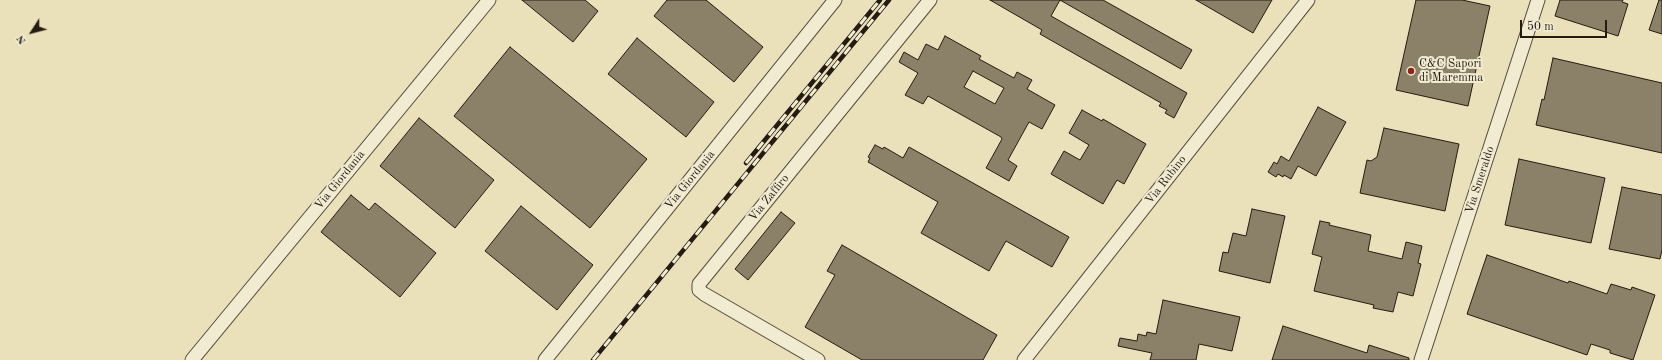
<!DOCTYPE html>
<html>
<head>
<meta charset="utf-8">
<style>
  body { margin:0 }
  #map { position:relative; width:1662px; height:360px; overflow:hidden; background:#eae0b9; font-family:"Old Standard TT",serif }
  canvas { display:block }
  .north { position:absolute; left:12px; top:12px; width:40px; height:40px; -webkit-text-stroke:3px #f1ebd2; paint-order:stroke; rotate:234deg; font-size:11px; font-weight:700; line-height:16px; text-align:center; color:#251b12 }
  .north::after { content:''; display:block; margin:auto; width:14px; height:18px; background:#251b12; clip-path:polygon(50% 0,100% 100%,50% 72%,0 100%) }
  .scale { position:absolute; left:1520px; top:20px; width:87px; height:18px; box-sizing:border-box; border:2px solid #251b12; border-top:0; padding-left:5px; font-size:12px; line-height:14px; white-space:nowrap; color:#251b12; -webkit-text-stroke:3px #f1ebd2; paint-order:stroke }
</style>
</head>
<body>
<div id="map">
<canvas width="1662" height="360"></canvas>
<div class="north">N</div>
<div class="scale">50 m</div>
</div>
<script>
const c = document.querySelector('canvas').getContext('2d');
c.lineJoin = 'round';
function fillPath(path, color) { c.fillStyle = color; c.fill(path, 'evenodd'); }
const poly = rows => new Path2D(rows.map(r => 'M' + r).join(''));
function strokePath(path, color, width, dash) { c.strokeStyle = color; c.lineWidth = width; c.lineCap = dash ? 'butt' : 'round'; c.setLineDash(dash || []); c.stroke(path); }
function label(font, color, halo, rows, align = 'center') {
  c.font = font + ' "Old Standard TT",serif'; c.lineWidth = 4; c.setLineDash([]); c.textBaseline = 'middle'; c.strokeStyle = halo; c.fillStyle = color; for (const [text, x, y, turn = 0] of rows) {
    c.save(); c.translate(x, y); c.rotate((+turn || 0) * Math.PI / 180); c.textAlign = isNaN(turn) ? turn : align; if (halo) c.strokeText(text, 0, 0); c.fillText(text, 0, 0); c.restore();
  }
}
const building = poly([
  [522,0,585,0,598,11,573,42,522,0],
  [667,0,706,0,763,47,734,82,654,16,667,0],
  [990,0,1060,0,1051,16,1187,93,1174,118,1165,113,1167,110,1159,106,1161,103,1040,34,1042,30,990,0],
  [1060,0,1103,0,1192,50,1181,69,1060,0],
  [1196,0,1272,0,1253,33,1196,0],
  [1416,0,1462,0,1490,6,1468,106,1396,90,1416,0],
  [1560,0,1623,0,1622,2,1628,4,1618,36,1555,16,1560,0],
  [1659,0,1662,0,1662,34,1649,30,1659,0],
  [945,36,981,56,979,59,1014,78,1017,72,1032,80,1027,89,1055,105,1042,129,1029,122,1008,160,1017,166,1009,181,986,168,1002,139,1001,137,928,96,923,104,905,95,918,73,899,62,904,52,918,60,926,44,938,50,945,36],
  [973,71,1004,88,995,104,964,87,973,71],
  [637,38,714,102,686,137,608,74,637,38],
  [510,47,647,159,590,228,454,116,510,47],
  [1553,58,1662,83,1662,153,1536,125,1542,99,1544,100,1553,58],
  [1318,107,1346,122,1316,176,1298,166,1291,179,1284,175,1283,177,1278,174,1276,177,1268,172,1274,162,1277,164,1281,156,1289,161,1318,107],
  [1082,110,1102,121,1103,119,1146,144,1124,184,1117,180,1103,204,1051,174,1064,151,1080,160,1089,145,1069,133,1082,110],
  [419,118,494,180,455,228,380,166,419,118],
  [1384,128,1459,144,1445,211,1360,193,1367,160,1371,161,1377,157,1384,128],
  [875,145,883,149,884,147,903,158,909,147,1069,237,1052,267,1006,241,989,271,921,233,938,202,868,162,870,158,868,157,875,145],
  [1519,159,1605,178,1591,243,1505,225,1519,159],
  [1622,187,1662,195,1662,250,1660,259,1609,249,1622,187],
  [351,195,369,210,375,203,436,253,400,297,321,232,351,195],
  [521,206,593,265,557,310,485,251,521,206],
  [1252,209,1285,216,1270,283,1219,271,1223,252,1228,253,1233,233,1246,236,1252,209],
  [781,212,795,223,748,280,735,269,781,212],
  [1320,221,1330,223,1329,225,1371,235,1368,251,1402,259,1406,242,1422,246,1418,263,1421,264,1413,296,1398,292,1393,312,1373,308,1374,305,1314,291,1322,257,1312,254,1320,221],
  [842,245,997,335,983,360,862,360,805,327,835,275,827,271,842,245],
  [1487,255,1568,283,1569,281,1607,294,1611,284,1631,290,1632,287,1655,295,1633,360,1610,353,1610,350,1591,344,1587,355,1467,314,1487,255],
  [1163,300,1240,317,1232,351,1199,344,1196,360,1150,360,1152,353,1118,346,1120,338,1137,341,1138,334,1146,336,1147,332,1156,334,1163,300],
  [1283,326,1367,353,1369,345,1409,358,1409,360,1272,360,1283,326]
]);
fillPath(building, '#8b8169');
strokePath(building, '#251b12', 1);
const street = poly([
  [192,360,489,0],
  [545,360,835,0],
  [818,360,704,294,699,290,699,284,930,0],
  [1024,360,1308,0],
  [1421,360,1538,0]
]);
strokePath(street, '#564c3c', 15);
strokePath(street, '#f1ebd2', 13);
const rail = poly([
  [746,163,880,0],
  [593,360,889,0]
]);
strokePath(rail, '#251b12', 4.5);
strokePath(rail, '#f1ebd2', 3, [9]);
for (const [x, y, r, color] of [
  [1411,71,4,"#8f2418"]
]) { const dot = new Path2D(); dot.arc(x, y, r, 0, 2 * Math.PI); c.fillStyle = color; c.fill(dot); strokePath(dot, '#f1ebd2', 1.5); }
label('12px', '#251b12', '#f1ebd2', [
  ["C&C Sapori",1419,64],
  ["di Maremma",1419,78]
], 'left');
label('12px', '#251b12', '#f1ebd2', [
  ["Via Giordania",340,180,-51],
  ["Via Giordania",690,180,-51],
  ["Via Rubino",1166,180,-52],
  ["Via Smeraldo",1480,180,-72],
  ["Via Zaffiro",769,198,-51]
]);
</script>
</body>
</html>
